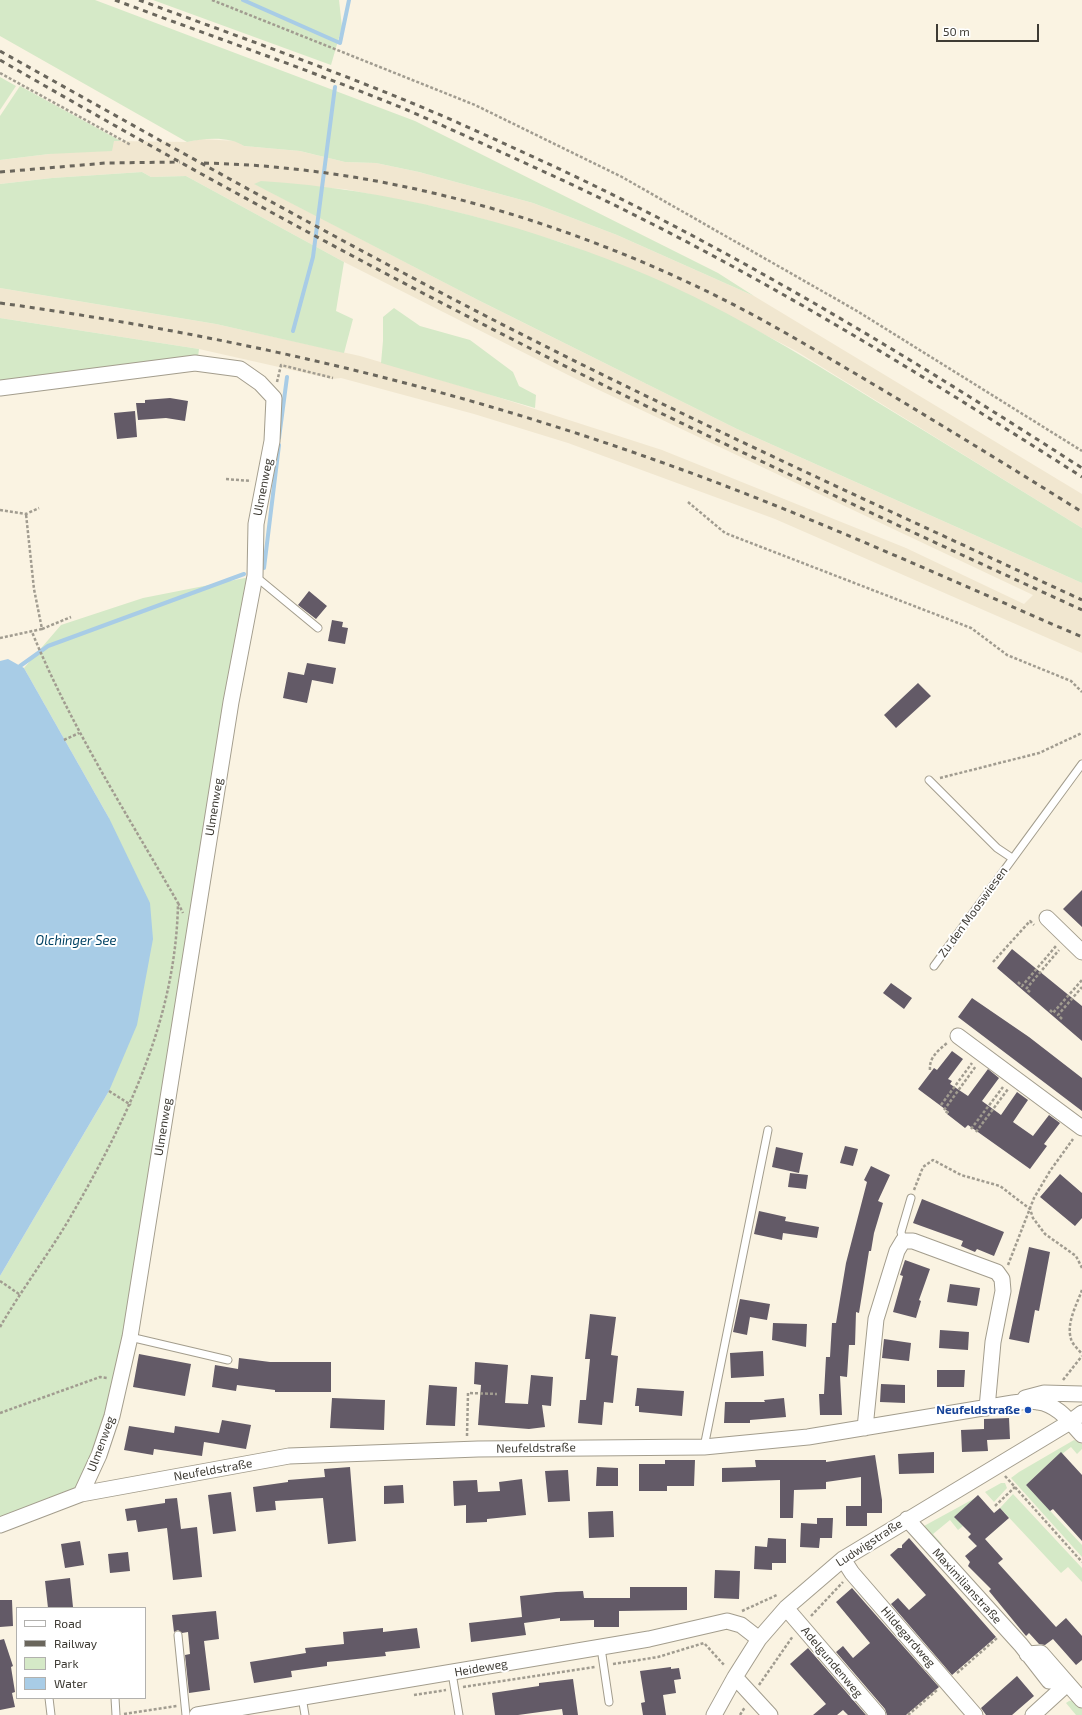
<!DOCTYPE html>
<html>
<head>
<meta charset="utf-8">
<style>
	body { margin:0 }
	#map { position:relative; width:1082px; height:1715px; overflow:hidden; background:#faf3e2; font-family:"Exo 2",sans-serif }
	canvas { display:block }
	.legend { position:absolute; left:16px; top:1607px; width:130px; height:92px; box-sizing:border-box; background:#fff; border:1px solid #b2b1ae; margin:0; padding:5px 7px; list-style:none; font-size:12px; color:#3e3b34 }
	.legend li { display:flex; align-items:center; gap:8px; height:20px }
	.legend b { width:20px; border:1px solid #b2b1ae }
	.scale { position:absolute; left:936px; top:24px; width:103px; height:18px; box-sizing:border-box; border:2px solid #3e3b34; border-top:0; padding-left:5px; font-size:12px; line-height:14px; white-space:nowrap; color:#3e3b34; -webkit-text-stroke:3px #fff; paint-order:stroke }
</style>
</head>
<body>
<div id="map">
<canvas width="1082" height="1715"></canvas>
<ul class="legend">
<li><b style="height:5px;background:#fff"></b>Road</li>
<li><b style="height:5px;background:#6a665c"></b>Railway</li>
<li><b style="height:11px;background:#d5e9c7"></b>Park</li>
<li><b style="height:11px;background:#a8cce6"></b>Water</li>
</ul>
<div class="scale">50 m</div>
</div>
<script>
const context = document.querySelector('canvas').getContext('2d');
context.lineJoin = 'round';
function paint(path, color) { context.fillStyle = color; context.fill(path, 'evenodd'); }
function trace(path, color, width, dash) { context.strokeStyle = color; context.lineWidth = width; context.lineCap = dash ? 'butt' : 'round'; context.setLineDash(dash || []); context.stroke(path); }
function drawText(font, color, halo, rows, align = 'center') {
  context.font = font + ' "Exo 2",sans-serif'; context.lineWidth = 4; context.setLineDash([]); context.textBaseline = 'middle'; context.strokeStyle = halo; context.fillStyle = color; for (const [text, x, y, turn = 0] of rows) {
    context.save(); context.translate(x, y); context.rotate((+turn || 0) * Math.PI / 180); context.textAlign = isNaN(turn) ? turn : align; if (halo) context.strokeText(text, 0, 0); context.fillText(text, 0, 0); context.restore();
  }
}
paint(new Path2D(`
	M201,139L237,141L244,146L300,151L345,162L376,163L419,172L533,203L617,235L754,296L1082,494V528L796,351L694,298L631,269L563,243L476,217L436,207L344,189L255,184L478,300L737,429L1082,583V653L775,519L568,443L474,414L341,378L332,379L199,349L0,318V288L216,324L360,356L485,393L662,450L906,548L1024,604L1033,595L582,382L344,262L186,176L151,177L142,172L52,178L0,184V160L49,154L114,141L187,142Z`), '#f1e7d0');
paint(new Path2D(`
	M0,0H95L415,121L718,273L754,296L617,235L533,203L419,172L376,163L345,162L300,151L244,146C230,136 204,138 187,142L0,36Z
	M153,0H339L342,27L331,65Z
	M0,77L16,86L0,110Z
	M20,86L121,141H114L112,151L49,154L0,160V116Z
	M142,172L151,177L186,176L344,262L336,311L353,319L344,353L216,324L0,288V184L52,178Z
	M261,181C387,189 513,221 630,268C717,303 798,353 877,402C946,444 1014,486 1082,528V583L737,429L478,300L254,184Z
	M394,308L420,326L470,340L513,372L519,386L536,395L535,408L381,363L383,341V317Z
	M0,318L199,349L198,357L0,382Z
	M255,576L130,1337L81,1494L0,1525V1276L109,1091V818L24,668L61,625L143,598Z
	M1074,1440L1082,1444V1449L1077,1454L1071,1447L1062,1454L1060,1453L1026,1485L1082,1545V1557L1011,1478L1019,1472Z
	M1001,1483H1005L1007,1488L994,1502L985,1492Z
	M1013,1494L1082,1568V1582L1068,1567L1061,1573L1000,1508Z
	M977,1497L955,1517L963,1526L958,1530L950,1520L933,1534L942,1544L940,1546L924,1526Z
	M1074,1700L1082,1709V1715H1076L1066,1703L1069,1701Z`), '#d5e9c7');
paint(new Path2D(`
	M8,659L24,668L109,818L150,903L153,939L137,1025L109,1091L0,1276V661Z`), '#a8cce6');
trace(new Path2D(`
	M243,0L340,43L349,0
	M293,331L313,257L335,87
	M279,438L287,377
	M264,568L279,445
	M20,666L48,646L244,574`), '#a8cce6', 4);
paint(new Path2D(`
	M170,398L188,401L185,421L166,418L138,420L136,403H145V400Z
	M135,411L137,437L117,439L114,413Z
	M309,591L327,606L316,619L298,605Z
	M332,620L343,622L342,627L348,628L345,644L328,641Z
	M307,663L336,668L333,684L312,680L307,703L283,698L288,672L304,675Z
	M918,683L931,696L896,728L884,715Z
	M1082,890V927L1063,909Z
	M1012,949L1082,1006V1041L997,968Z
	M891,983L912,998L904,1009L883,993Z
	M972,998L1029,1037L1082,1078V1111L958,1017Z
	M952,1051L963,1059L948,1079L952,1081L950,1084L968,1096L988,1069L999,1078L982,1101L1001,1115L1017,1092L1028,1100L1013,1122L1033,1136L1049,1115L1060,1123L1044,1144L1047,1146L1030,1169L968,1125L965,1128L947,1114L949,1112L918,1089L934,1068L937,1070Z
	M845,1146L858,1149L853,1166L840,1163Z
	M776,1147L803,1153L799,1173L772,1167Z
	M871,1166L890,1175L878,1201L883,1203L874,1233L871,1251H869L859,1313L856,1312L855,1345H849L847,1377L840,1376L842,1415H820L819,1394H824L826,1357H830L832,1323H836L846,1263L867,1182L864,1180Z
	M790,1173L808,1175L806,1189L788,1187Z
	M1060,1174L1082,1193V1218L1075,1226L1040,1197Z
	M922,1199L1004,1232L994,1256L977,1249L975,1252L961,1246L963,1241L913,1223Z
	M759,1211L786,1217L785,1221L819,1227L817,1238L783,1233L782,1240L754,1234Z
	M1029,1247L1050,1252L1039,1311L1035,1310L1029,1343L1009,1339Z
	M905,1260L930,1269L919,1300L921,1301L916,1318L893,1312L903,1276L900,1275Z
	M950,1284L980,1288L977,1306L947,1302Z
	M740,1299L770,1304L767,1320L750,1317L747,1335L733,1332Z
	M590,1314L616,1317L611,1355L618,1356L613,1403L604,1402L602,1425L578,1423L580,1400H586L590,1359H585Z
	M773,1323L807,1324L806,1347L772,1340Z
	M940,1330L969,1332L968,1350L939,1348Z
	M884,1339L911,1343L909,1361L882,1358Z
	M763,1351L764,1376L731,1378L730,1353Z
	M139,1354L191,1364L185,1396L133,1387Z
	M239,1358L270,1362H331V1392H275V1390L237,1385L236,1391L212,1387L215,1365L238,1369Z
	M475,1362L508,1365L505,1403L528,1404L531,1375L553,1377L551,1406L542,1405L545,1427L529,1429L478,1425L481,1385L474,1384Z
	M937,1370H965L964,1387H937Z
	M881,1384L905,1385V1403L880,1402Z
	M429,1385L457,1387L455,1426L426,1425Z
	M637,1388L684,1391L682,1416L639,1412V1406H635Z
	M332,1398L385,1400L384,1430L330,1428Z
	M784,1398L786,1417L750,1420V1423H724L725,1402H765L764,1400Z
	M1009,1418L1010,1439L987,1440L988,1451L962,1452L961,1430L984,1429V1419Z
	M222,1420L251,1425L246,1449L204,1442L202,1456L154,1449L153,1455L124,1450L129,1426L174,1433L175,1426L219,1433Z
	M934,1452V1473L899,1474L898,1454Z
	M1061,1452L1082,1475V1541L1053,1509L1050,1511L1026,1485Z
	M875,1455L882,1500V1513H867V1526H846V1506H861V1477L826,1482V1489L794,1490L793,1518H780V1480L722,1482V1468L756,1467L755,1460H826V1462Z
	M665,1460H695L694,1486H667V1491H639V1464H665Z
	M350,1467L356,1541L328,1544L323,1498L275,1501L276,1510L256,1512L253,1487L288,1482V1480L325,1477L324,1469Z
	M597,1467L618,1468V1486H596Z
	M568,1470L570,1501L548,1502L545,1471Z
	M522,1479L526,1515L487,1519V1522L466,1523V1505L454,1506L453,1481L477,1480L478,1492L500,1491L499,1482Z
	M403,1485L404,1503L384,1504V1486Z
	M231,1492L236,1531L213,1534L208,1495Z
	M978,1495L994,1513L1000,1508L1009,1518L985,1539L1003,1559L998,1563L1056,1627L1066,1618L1082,1636V1660L1076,1665L1053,1639L1045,1645L1039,1644L1029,1633L1026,1636L989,1591L991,1589L968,1566L970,1562L965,1556L977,1546L968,1537L971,1534L954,1517Z
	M177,1498L181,1529L197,1527L202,1577L173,1580L167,1528L138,1532L136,1520L127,1521L125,1509L165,1503V1499Z
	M613,1511L614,1537L589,1538L588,1512Z
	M817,1518H833L832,1538H820L819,1548L800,1547L801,1523L817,1524Z
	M768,1538L786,1539V1563H772V1570L754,1569L755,1546L767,1547Z
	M909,1538L996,1637L952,1675L891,1604L898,1598L909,1610L926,1595L890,1555L898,1548H902V1545Z
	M80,1541L84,1565L65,1568L61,1544Z
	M128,1552L130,1571L110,1573L108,1554Z
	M715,1570L740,1571L739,1599L714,1598Z
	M70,1578L73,1607L48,1608L45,1581Z
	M630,1587H687V1610L619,1611V1627H594V1620L560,1621V1618L524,1623L526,1635L471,1642L469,1623L522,1617L520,1596L556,1592L583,1591L584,1598H630Z
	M852,1588L939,1687L906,1715H887L885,1709L836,1652L843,1646L853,1658L870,1643L836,1602Z
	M0,1600H12L13,1626L0,1627Z
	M216,1611L219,1639L204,1641L210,1690L189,1693L185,1655L190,1654L188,1632L182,1633L178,1630L174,1632L172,1615Z
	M383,1628V1632L417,1628L420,1648L385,1652L386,1656L327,1662V1666L291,1671L292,1677L254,1683L250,1662L306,1653L305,1648L344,1644L343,1632Z
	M4,1639L13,1666L11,1667L15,1692L12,1693L15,1707L0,1710V1640Z
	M808,1648L866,1715H848L843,1710L837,1715H813L826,1704L790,1664Z
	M671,1667V1669L679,1668L681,1679L674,1680L676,1693L663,1695L666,1715H643L641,1703L645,1702L640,1671Z
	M1017,1676L1034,1696L1012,1715H986L981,1708Z
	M573,1679L578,1715H563L562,1709L518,1715H495L492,1693L539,1686V1683Z`), '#635a67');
const lane = new Path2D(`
	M255,576L318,628
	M929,780L997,848L1012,858
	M934,966L1082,764
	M903,1241L901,1232L911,1198
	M130,1337L228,1360
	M704,1447L768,1130
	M178,1635L186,1715
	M601,1648L609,1702
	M452,1673L459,1715
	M302,1697L305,1715
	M49,1698L51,1715
	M115,1698L116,1715`);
const street = new Path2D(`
	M0,388L195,363L240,369L260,383L274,398L272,441L256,524L255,576L231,702L130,1337L112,1416L99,1455L81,1494
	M1047,918L1082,952
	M958,1036L1082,1128
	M1025,1398L1044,1393L1082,1394
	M865,1428L876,1319L897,1251L903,1241H913L997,1272L1002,1279L1003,1291L993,1342L987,1408
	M907,1519L1021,1645L1049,1681L1062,1679
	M0,1525L81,1494L289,1456L478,1449L704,1447L808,1437L1013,1403C1021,1402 1031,1400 1038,1402C1057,1404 1070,1422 1082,1435
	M843,1559L852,1573L975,1715
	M786,1608L878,1715
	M1027,1654L1041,1653L1082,1700
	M735,1677L770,1715
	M197,1715L649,1639L727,1621L741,1625L759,1639
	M714,1715L735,1677L759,1639L786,1608L843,1559L1070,1422L1082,1413
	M1033,1715L1067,1684`);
trace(lane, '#a39d8d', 9);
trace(street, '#a39d8d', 17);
trace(new Path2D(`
	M212,0L475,105L622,177L857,311L1082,451
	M0,73L131,145
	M277,382L281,365L333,378
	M226,479L251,481
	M688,502L725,533L971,628L1007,655L1071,681L1082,692
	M0,510L26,514L39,508
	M42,629L71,617
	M0,638L42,629L34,589L26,514
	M64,740L79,733
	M940,778L1039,753L1082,733
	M178,903L183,913
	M993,962L1030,921L1034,925
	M1018,982L1022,986L1056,946
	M1030,992L1026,989L1059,950
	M1050,1010L1053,1013L1082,980
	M1062,1019L1058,1015L1082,987
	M930,1070C929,1057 938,1051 947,1043
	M109,1091L131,1105
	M941,1105L972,1063
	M948,1113L944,1110L976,1066
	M971,1129L1003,1087
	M976,1132L1008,1089
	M914,1190L923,1167L933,1160L961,1175L1000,1186L1030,1209L1033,1218L1045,1234L1076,1256L1082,1268
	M1008,1265L1034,1198L1050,1171L1073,1139
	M0,1281L19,1294
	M1082,1290C1077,1304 1066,1323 1071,1339C1072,1344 1079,1350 1082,1354
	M0,1327C23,1287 52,1250 75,1209C130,1113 176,1016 178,903C127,814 71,727 32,632
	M1063,1380L1082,1356
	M0,1413L100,1377L107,1378
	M467,1436L468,1393L497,1394
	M1005,1476L1082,1562
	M995,1506L1015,1487
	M742,1611L777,1595
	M811,1616L843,1582
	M613,1664L658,1657L704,1643L725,1666
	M957,1673L997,1638
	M759,1685L793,1636
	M463,1687L595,1667
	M414,1695L446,1690
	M124,1714L177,1706
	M740,1715L745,1707
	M908,1715L937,1690`), '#a19c90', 2.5, [3, 2]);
trace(lane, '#fff', 7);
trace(street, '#fff', 15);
trace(new Path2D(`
	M115,0C211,36 309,70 405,109C453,130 501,152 549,174C735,259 910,367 1082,477
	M139,0C229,33 319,65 407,101C456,121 505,144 553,166C737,252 911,358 1082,468
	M0,51C195,160 390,270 591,369C753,449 918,524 1082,600
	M0,60C192,171 387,277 585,376C749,457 916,534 1082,610
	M204,163C376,167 545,214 700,288C753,313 805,344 856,374C932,419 1007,465 1082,512
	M0,172L106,163L180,162
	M0,303C223,334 442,384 655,460C800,511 941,576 1082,637`), '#6a665c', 3, [5, 5]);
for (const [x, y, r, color] of [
	[1028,1410,4,"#1a4fb4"]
]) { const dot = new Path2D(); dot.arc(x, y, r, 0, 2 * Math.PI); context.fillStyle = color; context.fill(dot); trace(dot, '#fff', 1.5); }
drawText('12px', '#3e3b34', '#fff', [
	["Ulmenweg",263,487,-79],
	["Ulmenweg",214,807,-81],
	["Zu den Mooswiesen",973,912,-54],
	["Ulmenweg",163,1127,-81],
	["Ulmenweg",101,1444,-70],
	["Neufeldstraße",536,1448,-1],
	["Neufeldstraße",213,1470,-10],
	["Ludwigstraße",869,1543,-33],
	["Maximilianstraße",967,1586,48],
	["Hildegardweg",908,1637,49],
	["Adelgundenweg",832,1662,50],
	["Heideweg",481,1668,-10]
]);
drawText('bold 12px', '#164399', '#fff', [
	["Neufeldstraße",1020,1410]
], 'right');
drawText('italic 13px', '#004264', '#fff', [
	["Olchinger See",76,941]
]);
</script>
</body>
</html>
